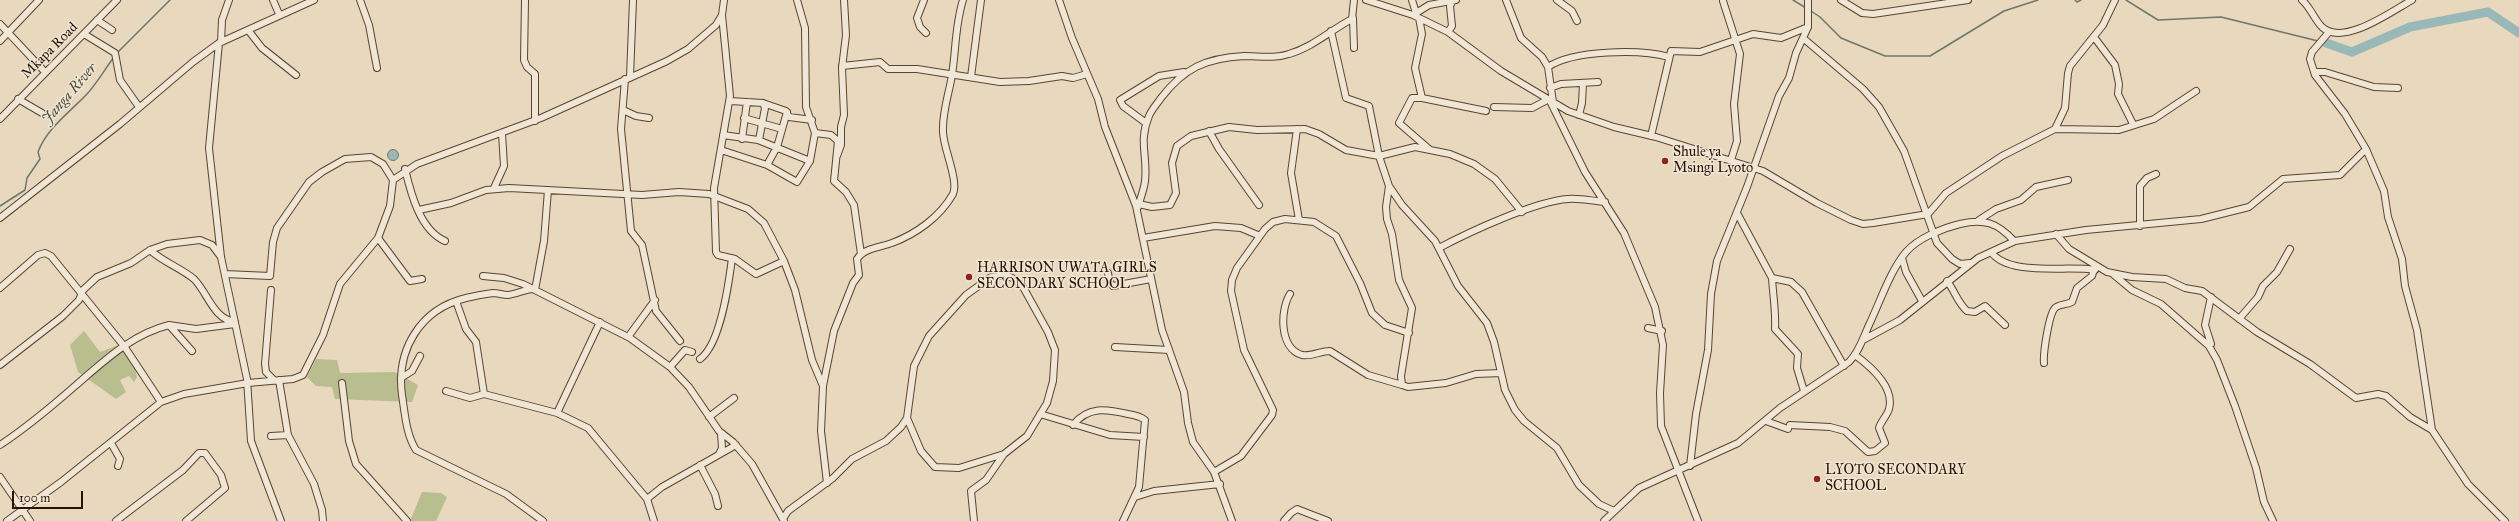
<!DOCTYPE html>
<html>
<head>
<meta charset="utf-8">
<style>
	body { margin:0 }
	#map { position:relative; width:2519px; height:521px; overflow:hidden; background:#e8d8be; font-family:"IM FELL Great Primer",serif }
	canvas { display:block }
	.scale { position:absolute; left:12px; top:491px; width:71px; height:18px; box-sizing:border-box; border:2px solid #291300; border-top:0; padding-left:5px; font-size:12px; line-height:14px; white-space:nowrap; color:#291300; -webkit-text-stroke:3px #f0e6d5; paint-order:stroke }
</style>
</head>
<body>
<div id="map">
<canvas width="2519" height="521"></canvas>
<div class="scale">100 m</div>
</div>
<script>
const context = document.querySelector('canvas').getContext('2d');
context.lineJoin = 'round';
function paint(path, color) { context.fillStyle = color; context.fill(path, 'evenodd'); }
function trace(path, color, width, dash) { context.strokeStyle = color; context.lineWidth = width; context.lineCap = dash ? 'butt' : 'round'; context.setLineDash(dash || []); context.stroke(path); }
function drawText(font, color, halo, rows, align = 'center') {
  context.font = font + ' "IM FELL Great Primer",serif'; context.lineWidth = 3; context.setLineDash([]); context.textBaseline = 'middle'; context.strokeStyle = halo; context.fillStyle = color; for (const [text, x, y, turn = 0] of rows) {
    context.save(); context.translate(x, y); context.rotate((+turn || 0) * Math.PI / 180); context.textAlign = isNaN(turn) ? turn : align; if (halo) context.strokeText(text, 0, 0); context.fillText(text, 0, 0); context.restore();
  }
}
paint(new Path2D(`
	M84,331L100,352L119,345L133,360L137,377L134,382L129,376L120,380L126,392L116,399L78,372L70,345Z
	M316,359L337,360L340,373L395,372L418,385L412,402L335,399L332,387L316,386L307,377Z
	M422,492L441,493L447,497L436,521H410Z`), '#b9be8f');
const water = new Path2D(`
	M387.5 155a5.5 5.5 0 1 1 11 0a5.5 5.5 0 1 1-11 0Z`);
paint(water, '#98b9b7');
trace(water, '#6c776e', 1);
trace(new Path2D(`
	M1793,0L1806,8
	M2075,0L2077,2L2081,0
	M2126,0L2158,20L2221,17L2318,41
	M1811,11L1820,17L1841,38L1885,56H1930L2004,11L2038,0
	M118,52L170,0
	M0,206L25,190L27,178L40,159L38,152C47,128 70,112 87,94C97,83 105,69 114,57`), '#6c776e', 1.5);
trace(new Path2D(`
	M2326,43L2352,52L2410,27L2488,12L2519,33`), '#98b9b7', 9);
const minor = new Path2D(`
	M273,0L279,14
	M360,0L369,25L377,68
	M525,0L524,60L527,67L535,74V121
	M924,0L917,18L920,27L926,33
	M1059,0L1072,38L1098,99L1105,127L1136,206L1162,330L1184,392L1188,423L1193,442L1214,472L1232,521
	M1366,0L1413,15L1448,32L1501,71L1568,111L1614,127L1656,137L1763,171L1817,203L1851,220L1863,224L1873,223L1928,214L1946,193L2002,156L2055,129L2065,108L2068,73L2070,66L2103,25L2115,0
	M1412,0L1416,13
	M1506,0L1521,38L1542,57L1548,67L1553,102
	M1557,0L1572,11L1577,21
	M1841,0L1862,13L1873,14L1968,0
	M2302,0C2311,8 2314,19 2322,27C2343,47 2392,11 2412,0
	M1723,1L1740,54L1734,104L1737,141L1731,160
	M722,15L730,96L714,188L716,252L718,255L735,259L756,274L784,261
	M1413,15L1429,5L1456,0
	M1353,18L1354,48
	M1419,18L1422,34L1415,68L1422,98L1486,111
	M97,20L112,30
	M0,24L45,72
	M248,30L262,48L296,75
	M1331,31L1346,98L1369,106L1379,156L1389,186L1402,205L1435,241L1458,286L1487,323L1494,342L1505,390L1515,410L1524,421L1557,448L1579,485L1599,504L1614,511
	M1448,32L1452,26L1450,6L1453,0
	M2329,32L2312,52L2310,59L2315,75L2345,114L2366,149L2384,191L2388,217L2402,259L2405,286L2417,330L2432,430
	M84,34L115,53L120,80L139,107
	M2094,37L2115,65L2119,84L2118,94L2133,124
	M1803,38L1863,89L1879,107L1904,151L1937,243L1952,259L1960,264L1970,263
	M0,41L39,0
	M221,42L222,20L229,0
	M219,43L209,148L221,257L247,379L251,441L281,521
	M842,66L880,62L888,69H917L1000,82L1029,81L1062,76L1073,78L1087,74
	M1548,67C1573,50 1640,49 1669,57
	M2314,72H2325L2374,87L2398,88
	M630,77L633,0
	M971,77L981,0
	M625,79L621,129L631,231L642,245L656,311L680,341
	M1550,88L1561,84L1598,82
	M1422,98H1412L1399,123L1429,149
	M18,99L42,113
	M730,101L763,103L786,111L789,117L812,120
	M1494,107L1532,108L1549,99L1585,172L1624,233L1655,307L1663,345L1660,393L1661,426L1698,521
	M623,110L636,116L649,118
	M1579,115L1582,103L1583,83
	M744,118L782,129
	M0,119L117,0
	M1146,123L1123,106L1120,100L1159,76L1184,72
	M1297,129L1291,173L1299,220
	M2055,129L2119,130L2154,119L2196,91
	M1209,131L1219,149L1259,205
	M815,133L831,135L838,141L834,181L846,192L854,205L861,254
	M723,135L758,140L810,161
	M1651,136L1671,51L1700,52L1753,34L1781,38L1808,27
	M742,139L747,102
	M759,140L765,108L763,103
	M721,150L767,165L797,182L810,161L815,133L806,107L805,28L797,0
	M837,156L841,145V127L844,115L842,68L846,35L844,0
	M767,165L777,147L787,112
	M405,169C411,194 420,230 445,241
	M1389,186L1386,207L1387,219L1392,234L1399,280L1412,308L1401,376L1402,385L1408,387L1446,383L1476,374L1501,373
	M494,188L504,166L502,133
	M1139,204L1152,207L1170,205L1176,193L1172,163L1177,146L1191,136L1229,127L1257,130L1305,129L1319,134L1346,150L1379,156L1415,147L1450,154L1474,164L1495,179L1522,212
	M1138,207C1140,199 1144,190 1145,181C1148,156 1138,142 1149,116C1152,109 1157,104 1161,98C1184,68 1206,58 1244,56C1259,56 1274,59 1289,54C1313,47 1331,30 1352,19L1354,0
	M419,210L451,203L486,190L509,188L642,195L679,192L709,194L748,209L764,223L784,261L795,290L812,360L823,386
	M1737,213L1772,278L1791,282L1802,292L1844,366
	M0,218L120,124L193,62L219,43L314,0
	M1979,220L1996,209L2021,200L2036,187L2068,180
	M2140,226V186L2147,178L2156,174
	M2056,234L2069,249L2107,272L2132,277L2166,279L2185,288L2202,291L2257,332L2310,364L2356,398L2378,394L2386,396L2410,417L2432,430L2468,484L2505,521
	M378,238L410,281L422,279
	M1143,238L1215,226L1241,228L1260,236
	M1439,248C1469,232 1536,201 1568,199C1580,198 1593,201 1605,202
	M150,250C163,262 181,268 194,279C208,293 213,319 235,322
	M1991,252C2009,277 2068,265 2095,270
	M1902,258L1906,272L1922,301
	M1108,273L1110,283L1113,286L1151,279
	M225,274L270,276L273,242L277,228L309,182L322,172L345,159L371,157L383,164L393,180
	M2114,275L2132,290L2161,304L2209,346L2217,360L2235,406L2256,468L2264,502L2273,521
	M483,276L504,278L523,284L630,338L670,367L689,387L719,431L733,442L752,464L784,521
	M1772,278C1773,295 1776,312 1775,329L1798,354L1797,368L1804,391
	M1947,281C1955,291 1957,302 1967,311L1975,312L1985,306L2005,325
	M0,288L38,255L45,253L51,256L81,293
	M532,289C524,290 516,294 508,295C503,295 498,293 493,293C484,294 474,296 466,298C420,309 396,350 402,395C405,414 406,434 416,450L506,494L543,521
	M271,290L265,364L266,372L274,380
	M535,290L544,241L548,190
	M81,293L124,346L161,402
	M1290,294C1280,310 1279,348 1302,355C1310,357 1321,351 1330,351L1368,375L1402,385
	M456,301L466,329L476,342L484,394L557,413L588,428L647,499L654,521
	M2239,319L2258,297L2263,286L2277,272L2290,249
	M169,325L196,329L235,324
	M1648,328L1662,331
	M628,337L655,300
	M1863,340L1900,320L1978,258L2015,241L2086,230L2201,219L2249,207L2283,179L2340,175L2366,149
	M2211,344L2205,325L2211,297
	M1115,347L1169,350
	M700,359C721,344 729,282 732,258
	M2044,363C2043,353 2049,314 2055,308C2059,304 2066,305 2072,302L2077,288L2092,276L2095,266
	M0,365L63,316L79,300L83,290L97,277L131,263L150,250L167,244L200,240L212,245L221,257
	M670,367L685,350L692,352
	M401,378L412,371L420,356
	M279,380L288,435L314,484L322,510L323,521
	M342,383L349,441L356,464L407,521
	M446,391L470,398L484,394
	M557,413L600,322
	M1040,414L1110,435L1144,437
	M709,417L734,398
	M907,418L921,451L935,467L959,468L1004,454
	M1766,421L1788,429
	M1073,425C1088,406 1106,409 1128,414C1134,415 1140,416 1145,420L1139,487L1123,521
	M1790,425L1830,427L1845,431L1868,452L1875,451L1885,443L1879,428C1881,421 1887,416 1889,409C1895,387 1870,366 1855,355
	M271,436L288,435
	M111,443L120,459L118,466
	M0,445C26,428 51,407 75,386C103,362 132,334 169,325L192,351
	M719,454L722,448L721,433
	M700,465L715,494L718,506
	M1690,466L1696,414L1708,350L1711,294L1717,261L1747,187L1779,96L1789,78L1796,53L1808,27V0
	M1214,472L1241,456L1272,415L1273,410L1244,350L1231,291L1232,280L1237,268L1265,229L1273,222L1285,219L1314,222L1336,236L1360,283L1372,313L1385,325L1409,333
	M0,477L30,521
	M827,483L821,431L823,386L834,331L853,283L859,275L857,259C864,248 881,247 892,243C916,234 940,217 953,194C959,181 943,147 943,132C942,112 949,94 952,75C956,50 955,25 963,0
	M1135,497L1154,491L1220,484
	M647,499L662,487L736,445
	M783,519L788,511L833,478L852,459L886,441L901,427L907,418L914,366L929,336L966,295L991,277L1006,275L1016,280L1023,287L1048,332L1055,350L1053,381L1047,403L1027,436L1004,454L986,480L971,491L974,521
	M7,521L61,482L161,402L184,394L248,383L293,379L303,375L323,335L340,284L378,238L390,206L393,180L417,164L541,118L667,61L688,49L716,25L722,15L724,0
	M116,521L183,470L199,453H205L221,475L225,488L186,521
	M1284,521L1291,513L1297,509L1328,521
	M1604,521L1639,488L1738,443L1780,408L1849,362C1859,352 1863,338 1869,325C1880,302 1890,271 1906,252C1918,238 1943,228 1960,224C1984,218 1998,223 2014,241`);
trace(minor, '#594430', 8);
trace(minor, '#f0e6d5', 6);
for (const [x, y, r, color] of [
	[1665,161,4,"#8f2418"],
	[969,277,4,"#8f2418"],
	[1817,479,4,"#8f2418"]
]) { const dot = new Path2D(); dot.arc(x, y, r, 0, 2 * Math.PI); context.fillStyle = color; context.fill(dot); trace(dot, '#f0e6d5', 1.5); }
drawText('14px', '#291300', '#f0e6d5', [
	["Mkapa Road",50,51,-45]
]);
drawText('14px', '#291300', '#f0e6d5', [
	["Shule ya",1673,153],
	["Msingi Lyoto",1673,169],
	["HARRISON UWATA GIRLS",977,269],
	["SECONDARY SCHOOL",977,285],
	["LYOTO SECONDARY",1825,471],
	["SCHOOL",1825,487]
], 'left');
drawText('italic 15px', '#504d40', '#f0e6d5', [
	["Janga River",70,94,-49]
]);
</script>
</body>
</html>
